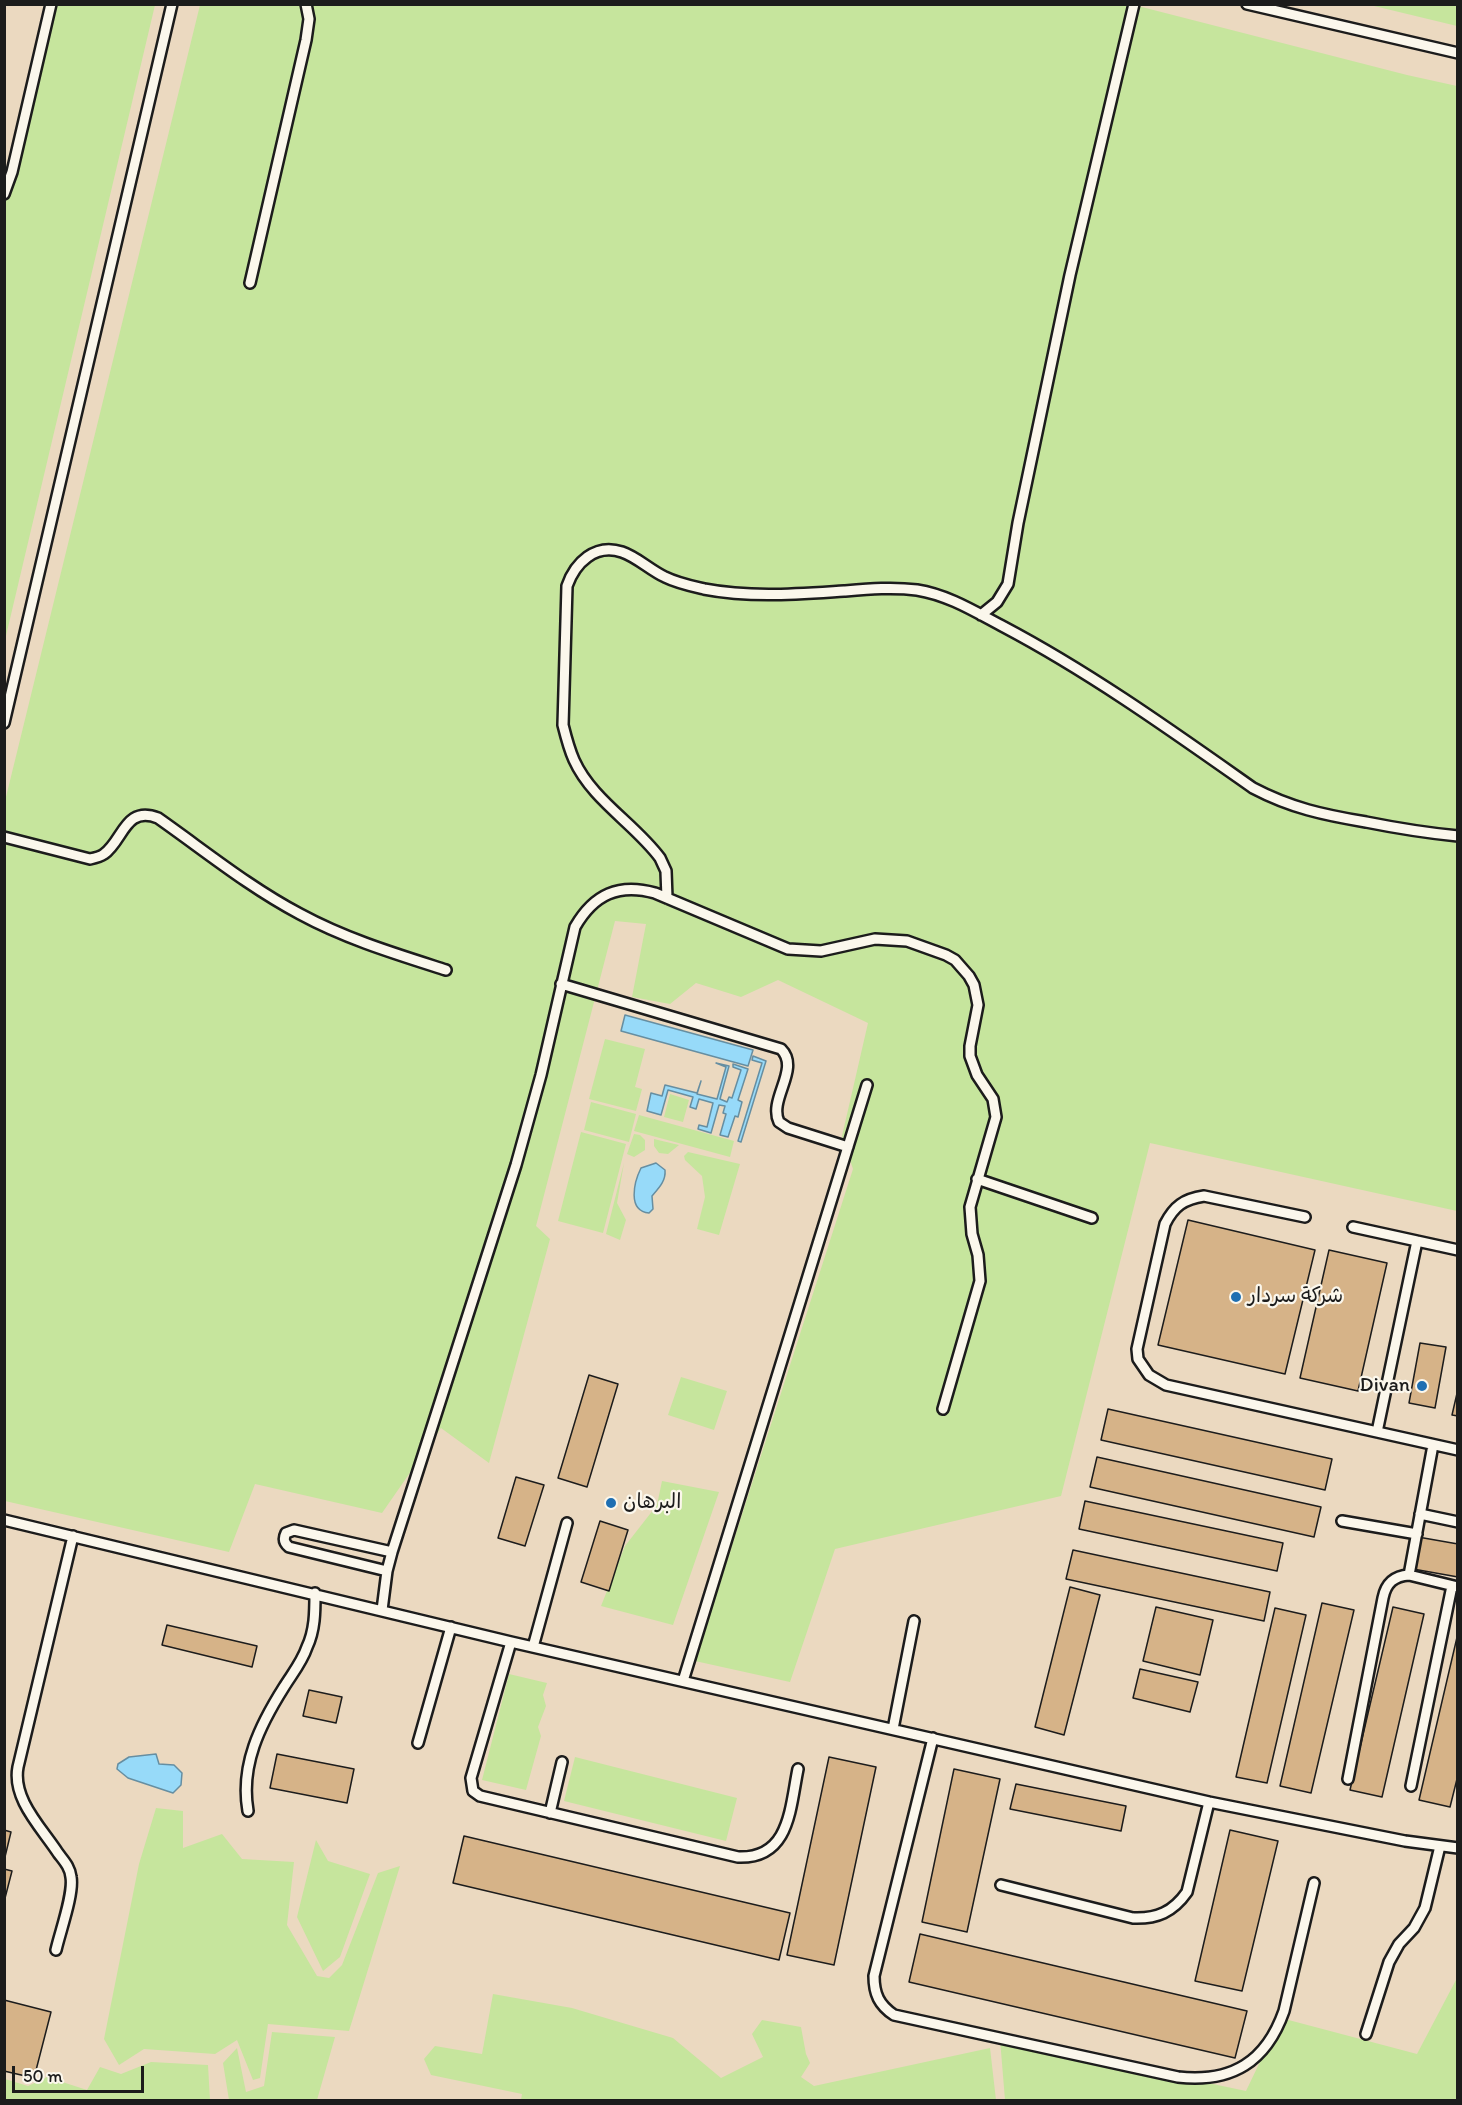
<!DOCTYPE html>
<html>
<head>
<meta charset="utf-8">
<style>
	body { margin:0 }
	#map { position:relative; width:1462px; height:2105px; overflow:hidden; background:#f4e9d8; font-family:Itim,sans-serif }
	canvas { display:block }
	.frame { position:absolute; inset:0; border:6px solid #1c1c1c; pointer-events:none }
	.scale { position:absolute; left:12px; top:2066px; width:132px; height:27px; box-sizing:border-box; border:3px solid #1c1c1c; border-top:0; padding-left:8px; font-size:18px; line-height:21px; white-space:nowrap; color:#1c1c1c; -webkit-text-stroke:4px #fbf7ec; paint-order:stroke }
</style>
</head>
<body>
<div id="map">
<canvas width="1462" height="2105"></canvas>
<div class="frame"></div>
<div class="scale">50 m</div>
</div>
<script>
const context = document.querySelector('canvas').getContext('2d');
context.lineJoin = 'round';
function paint(path, color) { context.fillStyle = color; context.fill(path, 'evenodd'); }
function trace(path, color, width, dash) { context.strokeStyle = color; context.lineWidth = width; context.lineCap = dash ? 'butt' : 'round'; context.setLineDash(dash || []); context.stroke(path); }
function drawText(font, color, halo, rows, align = 'center') {
  context.font = font + ' Itim,"Playpen Sans Arabic",sans-serif'; context.lineWidth = 4.5; context.setLineDash([]); context.textBaseline = 'middle'; context.strokeStyle = halo; context.fillStyle = color; for (const [text, x, y, turn = 0] of rows) {
    context.save(); context.translate(x, y); context.rotate((+turn || 0) * Math.PI / 180); context.textAlign = isNaN(turn) ? turn : align; if (halo) context.strokeText(text, 0, 0); context.fillText(text, 0, 0); context.restore();
  }
}
paint(new Path2D(`
	M5,5H1457V2100H5Z`), '#ebd9c0');
paint(new Path2D(`
	M55,5H155L5,640V201Z
	M200,5H1134L1407,75L1457,86V1211L1150,1143L1061,1496L835,1549L790,1682L695,1661L853,1169L842,1136L868,1023L778,980L741,997L696,983L670,1004L632,997L646,924L615,921L536,1226L550,1239L489,1463L441,1428L382,1513L255,1484L229,1552L5,1501V801Z
	M1370,5H1457V26Z
	M605,1039L645,1049L635,1087L642,1089L636,1111L589,1099Z
	M670,1094L689,1100L683,1122L664,1117Z
	M591,1102L636,1114L629,1142L584,1130Z
	M639,1115L734,1141L730,1157L634,1131Z
	M581,1132L626,1144L603,1233L558,1221Z
	M634,1134L640,1135L645,1140V1150L634,1157L627,1154Z
	M654,1139L679,1145L668,1154L659,1153L654,1146Z
	M688,1152L740,1164L719,1235L697,1229L705,1197L702,1176L685,1160L684,1156Z
	M624,1163L617,1203L626,1220L620,1240L606,1234Z
	M681,1377L727,1391L714,1430L668,1415Z
	M662,1481L719,1492L673,1625L601,1606L625,1546L657,1505Z
	M509,1674L547,1683L543,1695L546,1706L538,1727L541,1736L526,1790L482,1780Z
	M575,1757L737,1798L726,1841L564,1801Z
	M156,1808L183,1811V1848L222,1834L242,1859L294,1862L287,1925L317,1976L329,1978L342,1965L378,1873L400,1866L349,2031L268,2024L260,2078L253,2080L237,2040L215,2054L144,2049L119,2065L104,2039L139,1864Z
	M316,1840L328,1861L370,1874L340,1957L323,1971L297,1917Z
	M1457,1978V2100H1005L1000,2039L1246,2091L1281,2018L1417,2054Z
	M493,1994L572,2008L673,2038L721,2078L763,2057L752,2034L762,2020L801,2027L806,2054L810,2063L801,2077L814,2086L990,2048L996,2100H521L522,2094L431,2075L424,2059L435,2046L482,2054Z
	M272,2032L335,2037L317,2100H229L223,2063L237,2048L246,2092L264,2086Z
	M151,2062L208,2065L210,2100H5V2079L28,2086L47,2077L87,2090L100,2067L121,2074Z`), '#c6e59d');
const water = new Path2D(`
	M625,1015L753,1050L748,1066L621,1031Z
	M753,1056L766,1061L741,1142L738,1141L762,1063L752,1060Z
	M716,1063L729,1066L720,1099L727,1102L729,1097L732,1098L741,1070L733,1067V1064L748,1069L738,1100L742,1102L738,1117L735,1116L728,1137L720,1135L726,1114L723,1113L725,1106L719,1105L711,1133L698,1129L699,1125L707,1127L713,1103L699,1099L696,1109L690,1107L693,1097L668,1090L661,1115L647,1111L651,1093L662,1096L665,1085L697,1093L701,1081L697,1094L717,1099L726,1067Z
	M656,1163L665,1170C666,1181 659,1188 652,1196L653,1209L649,1213C627,1211 634,1182 641,1168Z
	M156,1754L159,1764L174,1765L182,1773L181,1785L173,1793L128,1778L117,1769L118,1764L129,1757Z`);
paint(water, '#97daf9');
trace(water, '#668ea1', 1.5);
const building = new Path2D(`
	M1188,1220L1315,1250L1285,1374L1158,1345Z
	M1329,1250L1387,1263L1358,1391L1300,1378Z
	M1420,1343L1446,1347L1435,1408L1409,1403Z
	M589,1375L618,1384L587,1487L558,1478Z
	M1458,1389V1416L1452,1415Z
	M1108,1409L1332,1459L1325,1490L1101,1440Z
	M1097,1457L1321,1507L1314,1537L1090,1487Z
	M516,1477L544,1485L525,1546L498,1538Z
	M1085,1501L1283,1543L1277,1571L1079,1529Z
	M600,1521L628,1530L609,1591L581,1582Z
	M1418,1537L1458,1544V1577L1413,1569Z
	M1073,1550L1270,1592L1264,1621L1066,1579Z
	M1070,1587L1100,1595L1064,1735L1035,1727Z
	M1322,1603L1354,1610L1311,1793L1280,1786Z
	M1156,1607L1213,1620L1200,1675L1143,1661Z
	M1393,1607L1424,1614L1382,1797L1350,1790Z
	M1275,1608L1306,1615L1267,1783L1236,1777Z
	M167,1625L257,1646L252,1667L162,1645Z
	M1458,1633V1775L1450,1807L1419,1800Z
	M1140,1669L1198,1682L1190,1712L1133,1698Z
	M309,1690L342,1697L336,1723L303,1716Z
	M277,1754L354,1769L347,1803L270,1788Z
	M829,1757L876,1767L834,1965L787,1955Z
	M954,1769L1000,1779L967,1932L922,1922Z
	M1016,1784L1126,1806L1121,1831L1010,1809Z
	M4,1830L11,1832L4,1861Z
	M1230,1830L1278,1841L1242,1991L1195,1981Z
	M464,1836L790,1913L779,1960L453,1883Z
	M4,1869L12,1871L4,1902Z
	M920,1934L1247,2011L1235,2058L909,1982Z
	M4,2000L51,2012L34,2078L4,2071Z`);
paint(building, '#d6b388');
trace(building, '#1c1c1c', 1.5);
const service = new Path2D(`
	M1247,4L1458,53
	M4,194L12,172L51,4
	M250,283L306,40L309,19L306,4
	M981,615L997,602L1008,584L1018,523L1070,275L1134,4
	M4,723L172,4
	M4,837L90,859C95,858 100,857 104,854C123,841 125,805 158,818C205,851 249,887 300,914C346,939 396,954 446,970
	M667,898L666,871L660,858C635,824 592,800 574,760C569,749 566,737 563,725L567,586C575,563 595,543 622,552C637,557 650,570 665,577C677,583 691,586 704,589C751,598 797,594 844,591C869,589 893,587 917,590C949,595 977,613 1004,627C1091,673 1172,731 1253,788C1291,808 1324,815 1366,822C1396,828 1427,833 1458,836
	M561,984L781,1049C801,1069 768,1099 779,1122L788,1128L848,1147
	M977,1179L1092,1218
	M1305,1217L1204,1196C1184,1199 1174,1206 1165,1224L1137,1349L1138,1359L1149,1375L1166,1385L1458,1450
	M1353,1227L1458,1250
	M1377,1432L1417,1241
	M1420,1514L1458,1522
	M4,1520L511,1642L1209,1802L1405,1841L1458,1848
	M1342,1521L1417,1534
	M387,1571L289,1547C284,1543 283,1539 286,1533L294,1530L392,1552
	M1409,1575L1433,1445
	M382,1610L387,1571L392,1552L516,1165L541,1075L575,927C594,894 619,883 655,893L788,949L821,951L875,939L907,941L946,955L955,960L969,976L974,985L978,1005L970,1046V1056L977,1075L993,1099L996,1117L970,1207L972,1234L978,1255L980,1281L943,1409
	M511,1642L471,1778L473,1791L480,1796L738,1857C790,1859 790,1808 798,1769
	M533,1647L567,1523
	M683,1681L867,1085
	M893,1729L914,1621
	M933,1738L874,1976C874,1994 879,2005 894,2015L1178,2077C1232,2083 1266,2062 1284,2011L1314,1883
	M418,1743L451,1627
	M1348,1779L1383,1598C1386,1583 1394,1576 1409,1575L1458,1587
	M1411,1786L1452,1586
	M248,1811C240,1765 260,1725 284,1687C292,1674 302,1662 307,1647C315,1630 315,1612 315,1593
	M550,1813L562,1762
	M1001,1885L1133,1918C1157,1919 1173,1912 1187,1892L1209,1802
	M56,1950C60,1932 74,1894 71,1877C70,1867 64,1861 58,1853C41,1827 12,1799 18,1767L73,1536
	M1366,2034L1389,1962L1399,1944L1414,1928L1425,1908L1440,1846`);
trace(service, '#1c1c1c', 14);
trace(service, '#fbf7ec', 9);
for (const [x, y, r, color] of [
	[1236,1297,6,"#1f6fb2"],
	[1422,1386,6,"#1f6fb2"],
	[611,1503,6,"#1f6fb2"]
]) { const dot = new Path2D(); dot.arc(x, y, r, 0, 2 * Math.PI); context.fillStyle = color; context.fill(dot); trace(dot, '#fbf7ec', 2); }
drawText('21px', '#1c1c1c', '#fbf7ec', [
	["شركة سردار",1248,1297],
	["Divan",1410,1386,"right"],
	["البرهان",623,1503]
], 'left');
</script>
</body>
</html>
